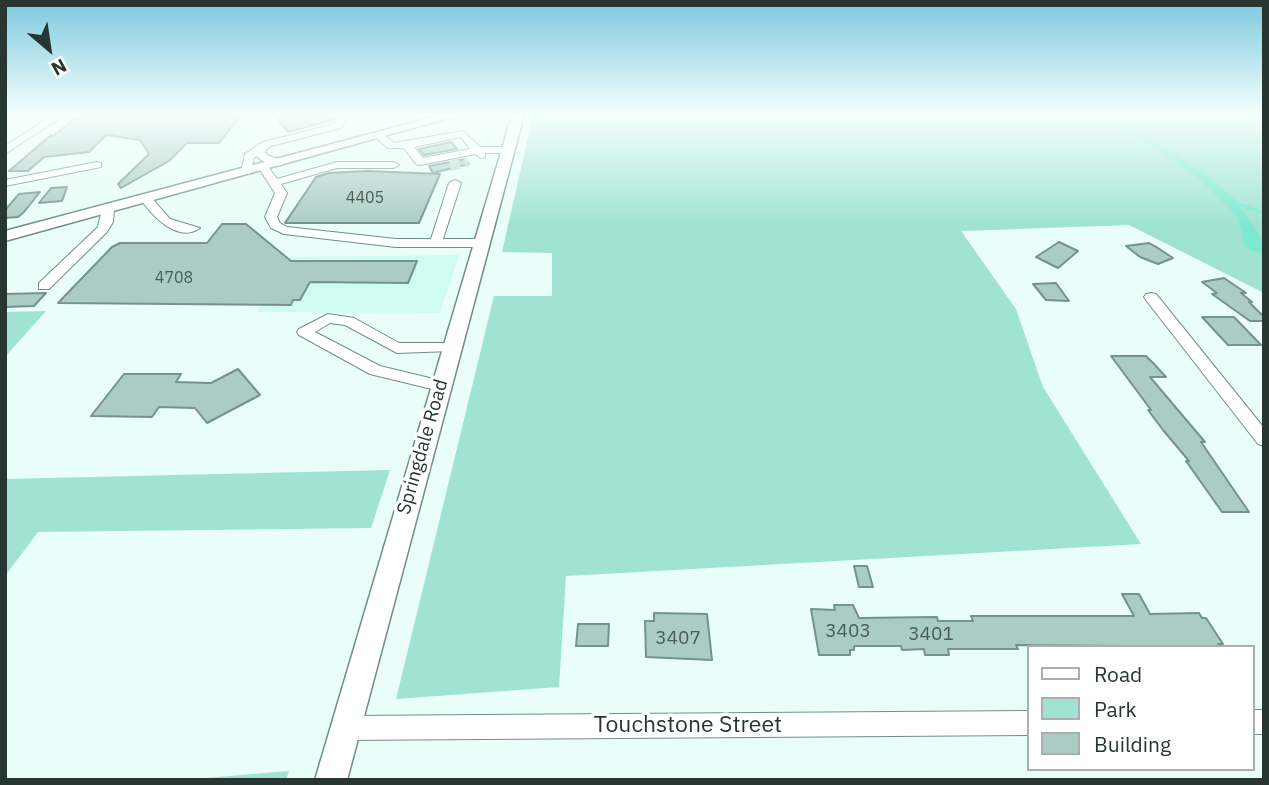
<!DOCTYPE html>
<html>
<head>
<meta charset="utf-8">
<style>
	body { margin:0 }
	#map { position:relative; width:1269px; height:785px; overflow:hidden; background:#e9fef8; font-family:"IBM Plex Sans",sans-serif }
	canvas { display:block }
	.frame { position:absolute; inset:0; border:7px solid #283632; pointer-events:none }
	.legend { position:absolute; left:1027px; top:645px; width:228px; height:126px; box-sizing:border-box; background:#fff; border:2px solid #a9afad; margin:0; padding:9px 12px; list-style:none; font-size:21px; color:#283632 }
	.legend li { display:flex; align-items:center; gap:14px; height:35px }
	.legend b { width:35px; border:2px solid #a9afad }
	.north { position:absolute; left:14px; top:14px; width:70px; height:70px; -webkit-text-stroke:5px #fff; paint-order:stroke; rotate:151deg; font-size:19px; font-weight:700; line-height:28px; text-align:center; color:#283632 }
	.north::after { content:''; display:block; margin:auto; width:24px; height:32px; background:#283632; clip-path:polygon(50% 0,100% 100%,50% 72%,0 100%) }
</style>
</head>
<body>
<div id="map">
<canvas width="1269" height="785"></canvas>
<div class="frame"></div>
<ul class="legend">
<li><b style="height:9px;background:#fff"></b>Road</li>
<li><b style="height:19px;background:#a0e3d2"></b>Park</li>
<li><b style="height:19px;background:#abccc4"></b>Building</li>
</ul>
<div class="north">N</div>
</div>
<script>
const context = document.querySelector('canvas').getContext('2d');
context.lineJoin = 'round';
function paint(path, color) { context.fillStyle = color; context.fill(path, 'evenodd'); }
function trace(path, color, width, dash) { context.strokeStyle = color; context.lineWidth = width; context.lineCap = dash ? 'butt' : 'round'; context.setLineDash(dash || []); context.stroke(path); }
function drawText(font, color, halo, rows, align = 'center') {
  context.font = font + ' "IBM Plex Sans",sans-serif'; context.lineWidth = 7; context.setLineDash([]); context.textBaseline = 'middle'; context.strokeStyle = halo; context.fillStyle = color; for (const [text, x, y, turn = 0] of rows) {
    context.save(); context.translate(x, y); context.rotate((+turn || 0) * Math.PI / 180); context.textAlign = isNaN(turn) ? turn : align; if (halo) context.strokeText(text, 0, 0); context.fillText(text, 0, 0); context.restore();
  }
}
paint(new Path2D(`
	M459,255L440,313L257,312L290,257Z`), '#cffbf0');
paint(new Path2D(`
	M533,115H1264V293L1129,225L961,231L1016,309L1043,387L1141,544L566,576L559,687L396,699L494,296H552V253L502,252Z
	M46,311L5,357V312Z
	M390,470L371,528L38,532L5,576V479Z
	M289,771L286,780H182Z`), '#a0e3d2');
paint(new Path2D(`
	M1092,115H1108L1127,123L1205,173L1238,202L1264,212V215L1239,206C1250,223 1264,234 1264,255L1245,247L1238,217L1197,177L1114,122Z`), '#7ee8d1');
const building = new Path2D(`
	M80,115H241L219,143H187L169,161L121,188L118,184L149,154L140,140L106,135L89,152L44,157L28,171H9L51,135L53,136Z
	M274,115H336L333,120L288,132Z
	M451,142L457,149L424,155L419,149Z
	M465,159L469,164L433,173L429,166Z
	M367,171L440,174L419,223H285L316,177L329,173Z
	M67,187L62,201L39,203L51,188Z
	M40,192L24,212L18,217L5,218V210L19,194Z
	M222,224H246L291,261H417L408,283L310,282L300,300H293L291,305L58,303L112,247L120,243H207Z
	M1059,242L1078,251L1058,268L1036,257Z
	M1149,243L1158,248L1173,258L1158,264L1140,257L1126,246Z
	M1224,278L1246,293H1241L1252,302H1249L1264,317V321H1250L1212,294L1217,293L1202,282Z
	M1056,283L1069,301L1046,300L1033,284Z
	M46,293L34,306L5,307V294Z
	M1202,317H1234L1261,345H1228Z
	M1111,356H1146L1155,365L1166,377H1150L1205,442H1201L1249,512H1222L1186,461H1189L1163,430L1148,410H1151Z
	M238,369L260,395L207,423L195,408L159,407L152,417L91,416L124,374H181L176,382L211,383Z
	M854,566H867L873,587H859Z
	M1122,594H1139L1150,614L1199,613L1202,618H1206L1223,644H1218L1220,647L1016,645L1018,649H948L949,655H925L924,649L902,650L901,646H854V650H850V655H819L811,609L835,610L834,605H853L859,618L937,617L938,621H973L971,616H1134Z
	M654,613L707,614L712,660L646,657L645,621H654Z
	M578,624H609L608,646H576Z`);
paint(building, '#abccc4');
trace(building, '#73938b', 2);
trace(new Path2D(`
	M450,166L468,162`), '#c2d6d0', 10, [10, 5]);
const minor = new Path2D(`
	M53,115H64L5,154V146Z
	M339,115H348L341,128L271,146L265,151L267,155L283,161V165C275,167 261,162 257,156L254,158L250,174L241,172L245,154L263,142L334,124Z
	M463,131L480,147H509L514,150L509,153H485V157L481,158L475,154L420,165L416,164L404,148H388L374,136L383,134L394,143ZM461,137L470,149L423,158L414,147Z
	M97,162L101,163V167L5,186V180Z
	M337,162H394L399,165L394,168H337L281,184L287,193L277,217L280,223L287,227L396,239H431L449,183L455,180L461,183L443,239H482L488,243L482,247H396L284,234L271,228L265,217L275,193L258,167L259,165H267L277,179Z
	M146,195L150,196L170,219L200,228C178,244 151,215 140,198Z
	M108,206L114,209L113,222L107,232L49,289H39V283L98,227L102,209Z
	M1151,293L1156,294L1264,428V446L1258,444L1146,300L1144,297L1146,294Z
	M328,314L354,318L399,343H456L458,346L451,351L397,353L345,325L330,323L315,332L380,366L446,382L448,386L446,390L440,391L370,374L299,335L297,332L299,329Z
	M1253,710H1264V734H1253Z
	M1029,711V735L346,740L338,736L334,728L338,720L346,716Z`);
const major = new Path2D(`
	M441,115H460L5,241V231Z
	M512,115H524L347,780H315Z`);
trace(minor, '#708f88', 2);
trace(major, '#708f88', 3);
paint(minor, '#fff');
paint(major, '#fff');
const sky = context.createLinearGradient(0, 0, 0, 225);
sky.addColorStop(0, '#7dc9df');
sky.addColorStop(0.51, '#f5fffc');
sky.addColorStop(1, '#f5fffc00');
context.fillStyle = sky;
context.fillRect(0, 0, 1269, 225);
drawText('16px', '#495c56', null, [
	["4405",365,198],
	["4708",174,278]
]);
drawText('19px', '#283632', '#fff', [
	["Springdale Road",423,447,-74]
]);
drawText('19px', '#495c56', null, [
	["3403",848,632],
	["3401",931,635],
	["3407",678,639]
]);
drawText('23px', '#283632', '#fff', [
	["Touchstone Street",688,725]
]);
</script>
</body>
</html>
